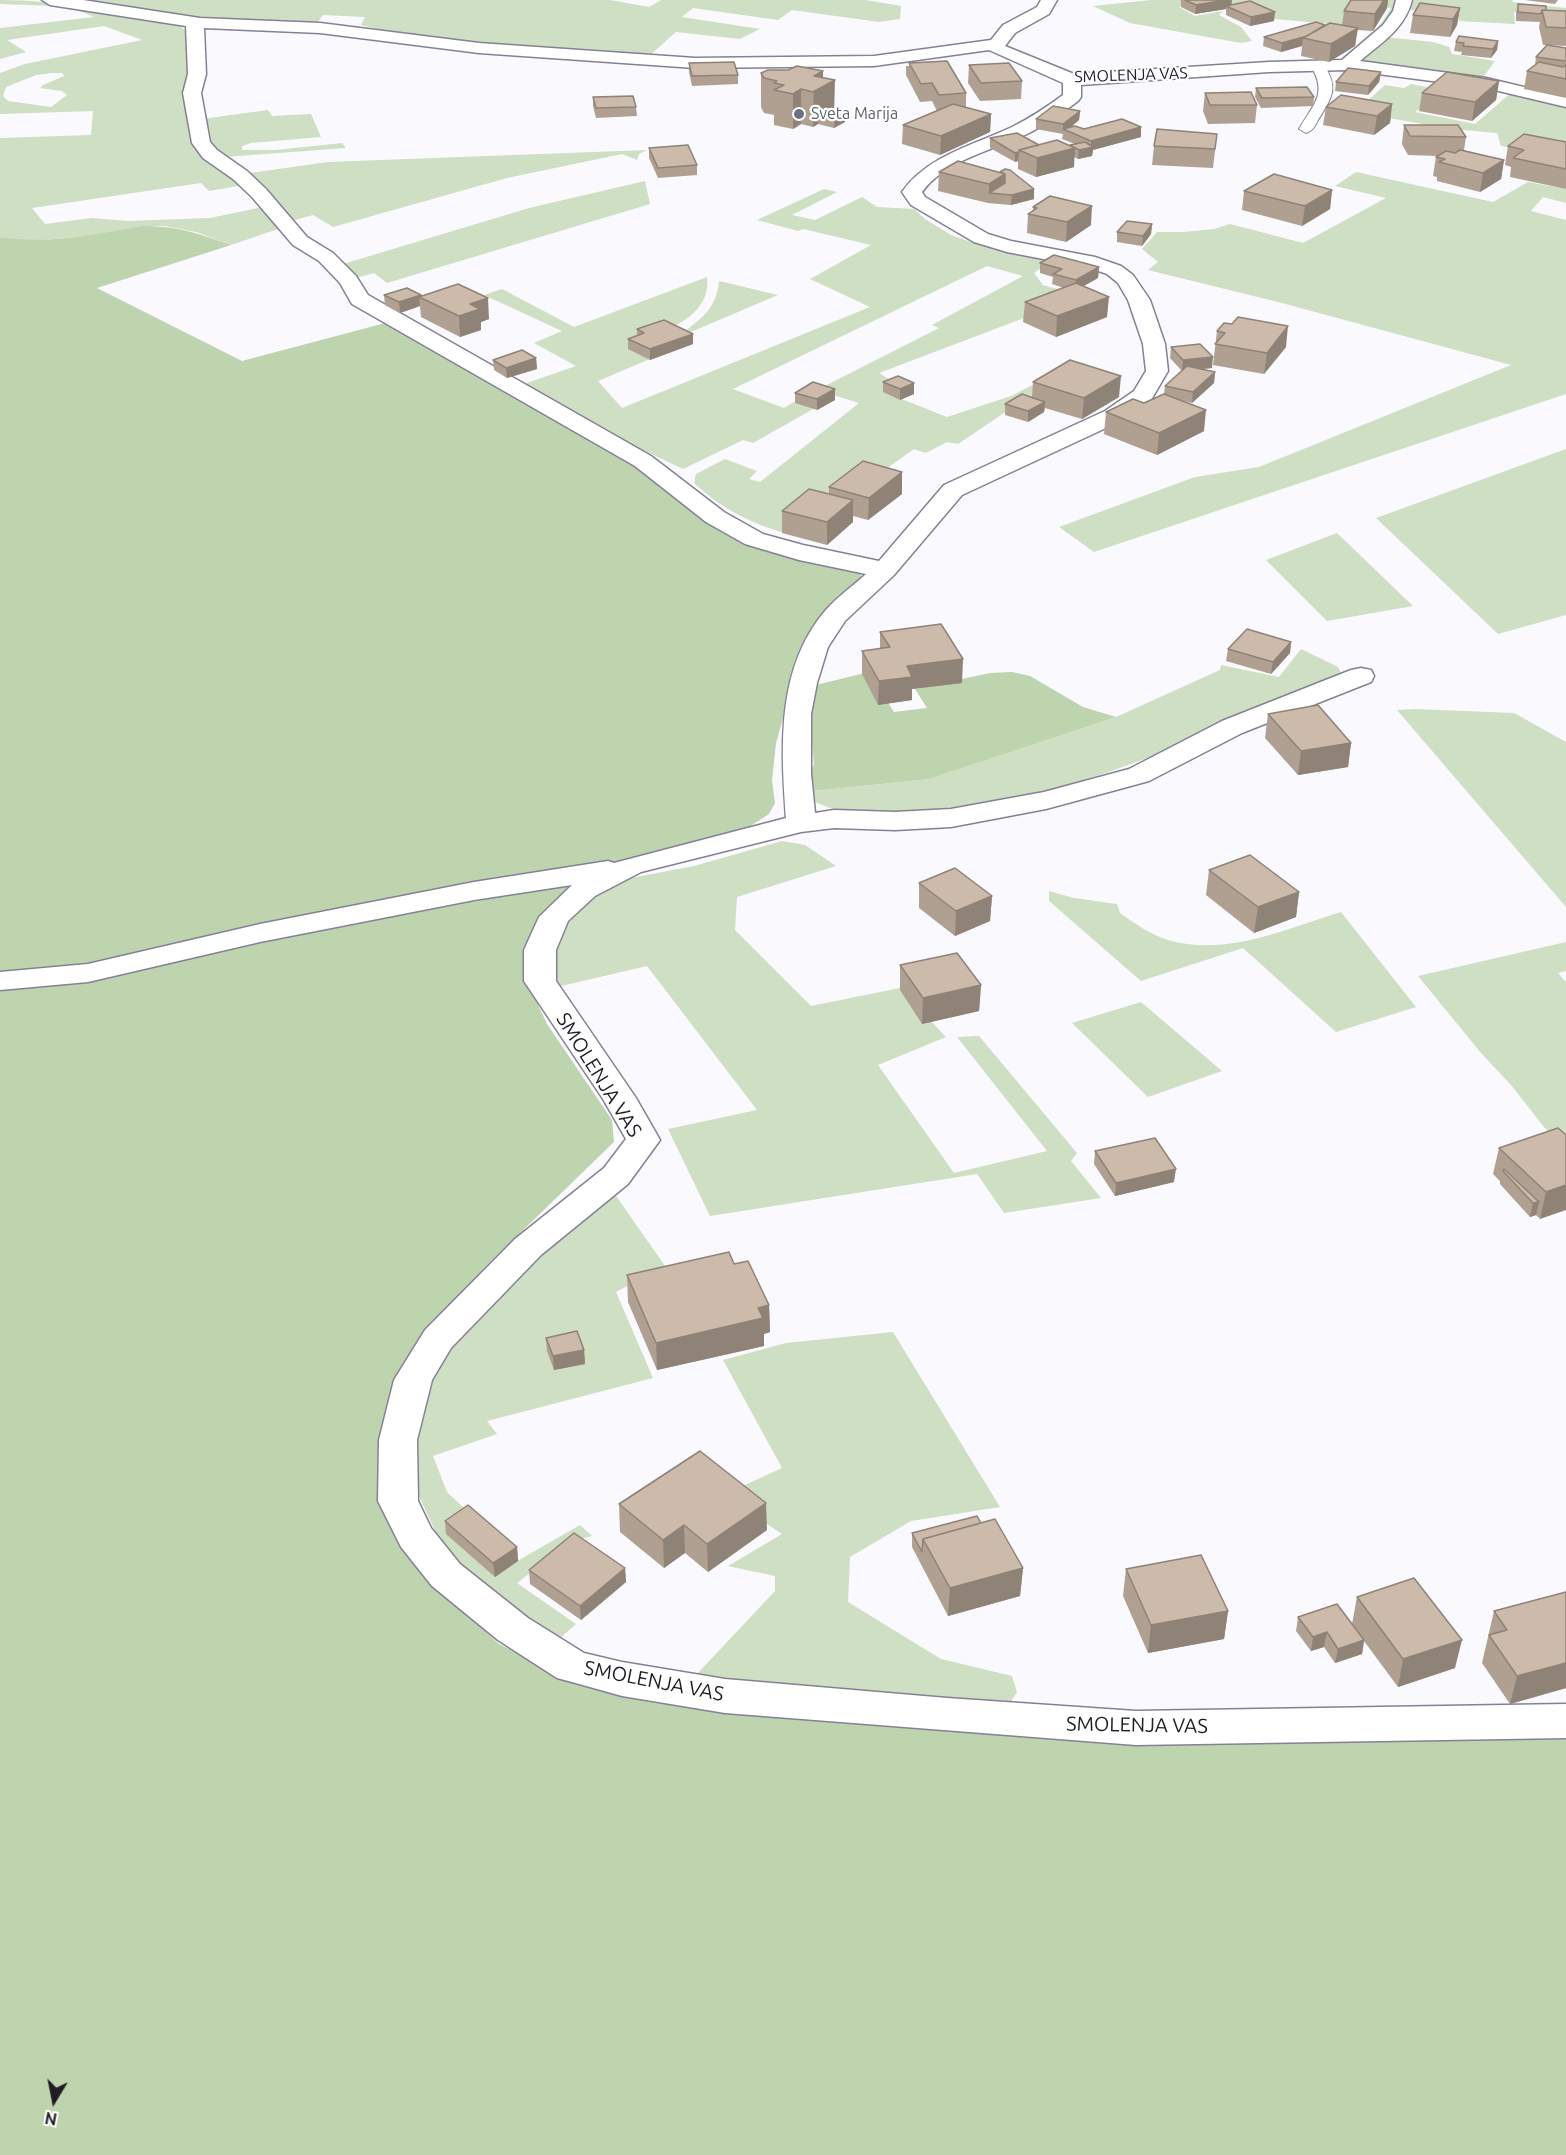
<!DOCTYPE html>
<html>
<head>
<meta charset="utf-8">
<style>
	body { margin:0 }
	#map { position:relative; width:1566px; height:2155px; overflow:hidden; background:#f9f9fe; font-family:Ubuntu,sans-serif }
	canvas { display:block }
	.north { position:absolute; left:24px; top:2071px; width:60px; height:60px; -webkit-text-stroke:4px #fff; paint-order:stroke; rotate:190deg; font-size:16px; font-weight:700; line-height:24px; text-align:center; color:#1e1d25 }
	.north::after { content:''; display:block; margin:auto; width:21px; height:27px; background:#1e1d25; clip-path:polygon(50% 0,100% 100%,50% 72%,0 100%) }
</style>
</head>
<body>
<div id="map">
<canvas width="1566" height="2155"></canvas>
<div class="north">N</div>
</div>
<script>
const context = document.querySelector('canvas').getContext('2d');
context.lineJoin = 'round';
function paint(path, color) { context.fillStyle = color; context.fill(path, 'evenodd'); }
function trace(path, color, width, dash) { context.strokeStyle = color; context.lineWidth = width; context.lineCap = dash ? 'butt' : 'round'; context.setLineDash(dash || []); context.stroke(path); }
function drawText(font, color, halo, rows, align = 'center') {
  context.font = font + ' Ubuntu,sans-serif'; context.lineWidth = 4.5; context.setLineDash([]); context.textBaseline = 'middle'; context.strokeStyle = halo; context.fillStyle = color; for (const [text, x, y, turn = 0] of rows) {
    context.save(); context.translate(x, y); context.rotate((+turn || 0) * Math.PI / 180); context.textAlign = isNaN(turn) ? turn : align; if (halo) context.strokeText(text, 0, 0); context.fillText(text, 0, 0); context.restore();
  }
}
paint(new Path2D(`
	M0,0C60,0 118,13 176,24L184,29L188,38L191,124L244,185L209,191L201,183L32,208L45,224L92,218L128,221L210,218L263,207L281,228L231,245L196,232L165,226H142L88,236L43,240L20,241L0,237V138L91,135L93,111L0,114V73L25,64L142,40L104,26L7,40L26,52L0,59V28L94,17C67,3 30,6 0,4ZM51,73H62L64,76L43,85L40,88L62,91L67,95L51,107L8,101L3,96L6,87L36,75Z
	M68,0H610L649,7L661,0H865L901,6L900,19L879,22L792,10L778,20L693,8L682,17L760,29L740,39L676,32L649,56C557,48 450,48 361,25L365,17L323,15L317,23L182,19Z
	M1151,0H1397V7L1382,31L1377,30L1391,8L1355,4L1342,25L1275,19L1251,9L1241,10L1216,0L1179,7L1195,16L1223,11L1219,15L1241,27L1252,41L1241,43L1130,23L1093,6Z
	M1413,0H1513L1512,2L1566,8V24L1555,15L1514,12L1515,24L1459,21L1458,14L1410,10Z
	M1384,37L1433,42L1449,47L1452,54L1495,61L1481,80L1362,63L1358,60Z
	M1411,84L1442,90L1415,112L1475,124L1511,93L1566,105V160L1501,146L1497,133L1451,129L1355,112L1385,85L1404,88Z
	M268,110L272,116L311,114L321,137L251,143L242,146V150H276L342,143L346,148L224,157L210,145L202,119Z
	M647,150L639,154L637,160L622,154L507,178L333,227L313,215L288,222L250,173L328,162Z
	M1356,172L1493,202L1528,182L1566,189V203L1543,197L1531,211L1566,220V394L1094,552L1059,527L1195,477L1259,467L1511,365L1282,303L1148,270L1158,262L1142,249L1157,232H1183L1214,229L1230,224L1303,243L1386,198L1335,186Z
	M645,181L650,204L387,283L374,273L356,278L340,265L529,208Z
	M824,189L837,192L792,215L815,220L862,197L877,207L914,209L925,219L951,235L977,244L1050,262L1034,273L1043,285L1082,296L879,373L902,387L889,394L947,417L1011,396L1056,373L1064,379L1007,411L958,444L947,442L926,453L914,449L830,509L821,506L781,532C746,521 721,508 694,483L696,474L725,459L757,471L749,479L760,482L859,403L817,390L939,328L932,325L1023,276L987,266L733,389L784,408L794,402L815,408L753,443L743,440L683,469L584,422L518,386L576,366L534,343L562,331L484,295L502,289L574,327L707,277C712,320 658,333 628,345L650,359L598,381L622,408L870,307L810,279L871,245L803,229L798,231L757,220Z
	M719,281L778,295L686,334L685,331C704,317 717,306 719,281Z
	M1566,449V615L1498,634L1376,518Z
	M1337,533L1413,606L1327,621L1266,560Z
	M1301,649L1338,667L1342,675C1204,734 1066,806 914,811C889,812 860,815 836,810C826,807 816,802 806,798L804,792L929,779L1116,717L1220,670L1221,665L1279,677Z
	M1414,709L1514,713L1566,742V907L1397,710Z
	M782,841L805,845L836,866L737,897L735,930L811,1006L900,988L946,1037L878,1065L954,1173L1047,1151L957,1037L979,1036L1077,1153L1071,1161L1101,1198L1004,1213L977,1174L710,1216L668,1129L757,1110L647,966L557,987L545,957L569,912L604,883L694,866Z
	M1049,891L1074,898L1117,904L1120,913C1134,923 1151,935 1168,940C1226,957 1286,929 1341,912L1416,1007L1336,1032L1243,948L1141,981L1049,901Z
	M1566,942V971L1558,973L1566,982V1148L1544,1127L1511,1085L1481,1053L1418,976Z
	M1141,1002L1222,1071L1148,1097L1072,1023Z
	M614,1193L665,1266L616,1292L653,1378L487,1421L497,1434L433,1456L447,1492L519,1560L580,1525L592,1536L572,1541L517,1583L576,1624L556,1642L497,1601L443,1548L412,1481L417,1408L453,1340L513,1270Z
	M893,1332L1000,1507L911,1521L850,1557L848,1602L941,1659L1012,1676L1017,1692L1007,1708L696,1675L775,1591V1576L728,1566L782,1534L723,1495L782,1468L723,1360L786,1343Z`), '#cedfc3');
paint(new Path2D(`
	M142,226C174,225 201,234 231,245L97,288L242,361L389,322L437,346L511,396L670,479L720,527L858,569L863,579L793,682L776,743L772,780L775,803L769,814L749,827L572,884L540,916L526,979L547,1024L612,1120L614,1142L487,1265L419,1342L387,1403L380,1446L389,1524L441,1591L499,1644L568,1679L656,1703L921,1728L1566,1730V2155H0V237C47,245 96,234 142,226Z
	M869,672L894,712L927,708L915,689L990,673L1012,672L1030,676L1083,707L1116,717L929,779L804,792L814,764L810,722L816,685Z`), '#bdd4ae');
const lane = new Path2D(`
	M1318,62L1323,63C1339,88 1333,96 1318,120C1315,126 1313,131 1306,133L1299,129C1313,104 1328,95 1311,66Z`);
const street = new Path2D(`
	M42,0H83L200,18L320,23L479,43L695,58L874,56L991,40L1003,25L1037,7L1041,0H1057L1049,14L1015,33L1005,46L1074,74L1269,62L1342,60L1383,25L1393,11L1396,0H1412C1405,29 1381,43 1360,61L1486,78L1566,97V107L1486,88L1347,70L1269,72L1081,85V97L1078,101C1062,113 1045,125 1027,134C994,150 945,160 922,192L925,197L988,234L1011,241L1095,257L1121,266L1133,275L1150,300L1165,344L1168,371L1151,400L1121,421L962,495L894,575L845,621L828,647L817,683L811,714V774L815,813L834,810L895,812L951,809L1044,792L1129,769L1222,721L1351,670L1361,668L1371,670L1374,676L1371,682L1242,733L1149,781L1046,809L951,827L895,830L834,828L801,832L641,872L595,896L568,921L556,950V981L636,1098L660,1140L628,1184L541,1255L451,1348L432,1380L417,1440L418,1501L431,1528L460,1564L528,1618L584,1653L622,1662L725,1679L947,1698L1136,1711L1566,1704V1738L1136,1745L725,1713L622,1696L572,1682L557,1678L498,1640L432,1586L401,1547L378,1501L379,1440L394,1380L425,1330L515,1239L604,1168L626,1139L603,1099L524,981V950L539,917L572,885L474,900L260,942L88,982L0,990V972L88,964L260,924L474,882L608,861L614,863L786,818C781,747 776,669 825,611C837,597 853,586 866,574L799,560L745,544L706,522L635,466L352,304L340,283L319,261L293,245L252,197L233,179L203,158L192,143L183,93L188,74L186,26L50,5ZM204,28L320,33L479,53L695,68L874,66L989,50L1063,83V95C1047,107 1030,118 1012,127C974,145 927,156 902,192L911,205L974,242L1007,252L1090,268L1107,274L1118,283L1128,300L1143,344L1146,371L1134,391L1105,411L944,485L879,561L803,545L763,534L724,512L651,456L368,295L356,276L333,253L307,237L266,189L247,171L217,150L210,142L201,93L206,74Z`);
trace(lane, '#848195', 2);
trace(street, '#848195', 3);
paint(lane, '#fff');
paint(street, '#fff');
paint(new Path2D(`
	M1181,0H1232L1231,5L1274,21L1250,26L1226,15V9L1195,14L1181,7Z
	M1351,0H1388L1387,8L1373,31L1357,30L1355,46L1329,62L1301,56L1302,46L1281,52L1263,46L1264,37L1325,25H1342L1344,11Z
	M1525,0H1558L1555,4Z
	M1518,4L1546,10L1566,11V46L1547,45L1566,48V98L1524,89L1527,71L1535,65L1536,57L1547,45H1543L1539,27L1540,22L1516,21V13Z
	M1460,8L1457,25L1450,37L1410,33L1413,15Z
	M1498,41L1497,50L1491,58L1461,55L1462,52L1454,51L1456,42Z
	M689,63L738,75V84L692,86L689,72Z
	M909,63L966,93V107L991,114L990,132L940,155L902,144L903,125L937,111L932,101L920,102L906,75V66H909Z
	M969,65L1022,81L1021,99L980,101L968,83Z
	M1381,72L1379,82L1368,95L1335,91L1336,82Z
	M761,73L823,78L834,111L845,122L834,128L818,124L813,127L801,124L793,129L774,125V115L764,113L761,107Z
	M1499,81L1496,100L1472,121L1419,111L1422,93Z
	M1256,88L1314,97L1313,106L1261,108L1255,97Z
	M1205,93L1257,105L1255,123L1208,124L1203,111Z
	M593,97L636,107L637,116L596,118L593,106Z
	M1392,104L1390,123L1374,135L1323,125L1326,107Z
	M1080,111L1079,120L1071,127L1141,137L1093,150L1092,156L1078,159L1074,157V167L1036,177L1018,169V161L1015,162L990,148V138L1039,145L1070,146V145L1075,144L1062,139L1063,134L1036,129V119Z
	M1404,125L1466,137L1464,150L1504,160L1501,179L1480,192L1437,181V177L1433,176L1436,157L1438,156L1408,155L1402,144Z
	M1217,134L1213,168L1152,165L1154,146Z
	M1566,142V189L1510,177L1511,167L1505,165L1508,146Z
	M649,148L697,165V175L658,178L649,158Z
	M939,172H1000L1034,189V199L1011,205L988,203L938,191Z
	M1332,190L1330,209L1302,226L1242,210L1244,191Z
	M1033,207L1091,225L1066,242L1027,233L1028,214L1033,210Z
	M1152,224L1151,234L1142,246L1117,242V232Z
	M1040,263L1099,267L1098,278L1083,286L1107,317L1056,337L1023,322L1025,302L1064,288L1052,284L1053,277L1040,273Z
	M384,295L421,296L489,319L481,322V330L460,337L421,317L420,306L400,313L385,305Z
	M637,329L693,334V344L650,360L628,349V339L637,336Z
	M1217,331L1286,347L1264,374L1213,365Z
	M1171,347L1212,368L1200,369L1215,372L1214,383L1192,403L1180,400L1204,431L1157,455L1104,434L1106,412L1144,403L1164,394L1165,386L1182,371L1170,358Z
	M536,358L537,369L507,378L494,370L493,360Z
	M883,382L914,383V394L900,400L883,392Z
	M1033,382L1119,397L1082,419L1045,408L1044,412L1028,422L1005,415V404L1032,397Z
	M795,393L835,400L817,410L795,403Z
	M829,487L902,494L868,520L853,516V522L827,545L782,533V511L829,494Z
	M880,632L962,683L912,689V700L878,705L862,674V651L880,649Z
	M1291,642L1290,653L1271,674L1226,661L1228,649Z
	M1268,714L1351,743L1348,767L1298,775L1265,738Z
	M1209,870L1299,892L1296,917L1254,933L1206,895Z
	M919,883L992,896L990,921L955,936L919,908Z
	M900,965L981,985L979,1011L922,1024L900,990Z
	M1566,1135L1540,1219L1536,1215L1530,1217L1500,1184V1181L1493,1174L1499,1148Z
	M1095,1151L1174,1182L1115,1196L1094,1164Z
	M734,1264L769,1305L770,1332L764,1334V1346L657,1370L628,1302L627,1275Z
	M546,1338L584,1350L585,1364L554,1370L547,1351Z
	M619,1504L767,1530L708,1572L685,1553L664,1568L620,1532Z
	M445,1521L517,1547L518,1561L495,1577L446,1534Z
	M981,1523L1023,1568L1020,1596L948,1616L912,1547V1533Z
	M625,1568L626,1582L581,1620L530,1584L529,1570Z
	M1126,1569L1228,1611L1224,1639L1148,1653L1123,1596Z
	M1566,1592V1688L1510,1704L1482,1663L1494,1611Z
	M1357,1597L1455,1668L1398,1687L1364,1641L1362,1654L1335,1663L1324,1647L1311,1651L1296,1631L1298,1617L1352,1624Z`), '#afa092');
paint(new Path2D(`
	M1226,0H1232L1231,8L1226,6V9L1195,14L1196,5Z
	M1384,0H1388L1387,8L1373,31L1375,14Z
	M1460,8L1457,25L1450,37L1453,19Z
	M1275,12L1274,21L1250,26L1251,17Z
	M1358,28L1355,46L1329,62L1331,44Z
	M1322,31L1303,38L1302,46L1281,52L1282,43Z
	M1498,41L1497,50L1491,58L1493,49Z
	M823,71V87L835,80L834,115L818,114V124L813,127L814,76Z
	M1381,72L1379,82L1368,95L1369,86Z
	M1499,81L1496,100L1472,121L1475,102Z
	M801,89V124L793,129V94Z
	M1392,104L1390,123L1374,135L1377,116Z
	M1080,111L1079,120L1066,131L1063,129V124Z
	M845,113V122L834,128L835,118Z
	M991,114L990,132L940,155L941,136Z
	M1141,127V137L1093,150L1092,156L1078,159L1079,150L1091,147V141Z
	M1075,148L1074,167L1036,177L1037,158Z
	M1019,152L1018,161L1015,162V153Z
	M1504,160L1501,179L1480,192L1483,173Z
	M1005,174L1004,193H989V184Z
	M1034,189V199L1011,205L1012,195Z
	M1332,190L1330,209L1302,226L1305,206Z
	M1092,206L1091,225L1066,242L1067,222Z
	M1152,224L1151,234L1142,246L1143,236Z
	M1099,267L1098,278L1075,291L1076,280Z
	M421,295L419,297L420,306L400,313L399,302Z
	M1109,297L1107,317L1056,337L1057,316Z
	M488,298L489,319L481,322V330L460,337L459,316L470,304Z
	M1288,326L1286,347L1264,374L1267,353Z
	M693,334V344L650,360V349Z
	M1213,357L1212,368L1182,371L1183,360Z
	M536,358L537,369L507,378L506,368Z
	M1215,372L1214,383L1192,403L1193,392Z
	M1121,376L1119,397L1082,419L1084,398Z
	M914,383V394L900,400V389Z
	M835,389V400L817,410V399Z
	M1045,402L1044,412L1028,422V411Z
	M1206,410L1204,431L1157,455L1159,433Z
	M902,472V494L868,520L869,498Z
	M853,500V522L827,545V522Z
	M1291,642L1290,653L1271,674L1273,662Z
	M963,659L962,683L912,689V700L878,705L879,681L907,666Z
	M1351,743L1348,767L1298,775L1301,751Z
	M1299,892L1296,917L1254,933L1258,907Z
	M992,896L990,921L955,936L956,911Z
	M981,985L979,1011L922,1024L923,998Z
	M1176,1169L1174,1182L1115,1196L1116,1183Z
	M1566,1185V1210L1540,1219L1546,1192Z
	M1539,1202L1536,1215L1530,1217L1533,1203Z
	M769,1305L770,1332L764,1334V1346L657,1370L656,1343L758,1308Z
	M584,1350L585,1364L554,1370L553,1356Z
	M766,1503L767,1530L708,1572L707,1544Z
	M684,1525L685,1553L664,1568L663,1540Z
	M517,1547L518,1561L495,1577L493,1563Z
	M625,1568L626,1582L581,1620L580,1606Z
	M1023,1568L1020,1596L948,1616L950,1588Z
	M1228,1611L1224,1639L1148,1653L1151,1625Z
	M1327,1632L1324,1647L1311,1651L1313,1637Z
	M1364,1640L1362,1654L1335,1663L1338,1649Z
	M1462,1640L1455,1668L1398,1687L1403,1659Z
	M1566,1663V1688L1510,1704L1517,1676Z`), '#8f8277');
const building = new Path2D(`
	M1185,0H1226L1196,5Z
	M1351,0H1384L1375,14L1344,11Z
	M1250,1L1275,12L1251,17L1226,6Z
	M1420,3L1460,8L1453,19L1413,15Z
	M1518,4L1546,6V10H1542L1541,14L1518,12Z
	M1542,10L1566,11V28L1546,27Z
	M1316,22L1325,25L1307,36L1282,43L1264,37Z
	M1330,23L1358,28L1331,44L1303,38Z
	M1459,36L1498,41L1493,49L1463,46L1464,43L1456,42Z
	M1547,45L1566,48V60L1565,61L1536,57Z
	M947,61L966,93L939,95L932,83L921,84L909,63Z
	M734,62L738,75L692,76L689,63Z
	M1539,62L1563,67L1566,65V79L1527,71Z
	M1009,63L1022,81L981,83L969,65Z
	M797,66L823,71L814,76L835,80L813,92L801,89L793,94L774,90L784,85L774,83L777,81L764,78L761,73L768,70H788Z
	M1348,68L1381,72L1369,86L1336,82Z
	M1447,72L1499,81L1475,102L1422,93Z
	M1307,87L1314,97L1262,98L1256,88Z
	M1251,92L1257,105H1210L1205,93Z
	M1341,95L1392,104L1377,116L1326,107Z
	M633,96L636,107L596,108L593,97Z
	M953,104L991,114L941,136L903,125Z
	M1053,106L1080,111L1063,124L1036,119Z
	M828,109L845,113L835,118L818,114Z
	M1122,119L1141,127L1091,141L1063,129L1075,126L1084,129Z
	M1404,125H1458L1466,137L1410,136Z
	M1157,129L1217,134L1215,149L1154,146Z
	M1017,133L1039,145L1019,150V152L1015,153L990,138Z
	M1524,134L1566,142V169L1513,158L1524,150L1508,146Z
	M1057,140L1075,148L1037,158L1019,150Z
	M1085,142L1093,147L1079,150L1070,145Z
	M688,145L697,165L658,168L649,148Z
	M1460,150L1504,160L1483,173L1439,162L1445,159L1436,157L1446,151L1455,153Z
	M958,161L1005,174L989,184L939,172Z
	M1005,169L1010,170L1034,189L1012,195L989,193L1005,183V174L1000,172Z
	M1274,174L1332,190L1305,206L1244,191Z
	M1050,196L1092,206L1067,222L1028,214L1037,208L1033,207Z
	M1127,221L1152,224L1143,236L1117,232Z
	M1054,255L1099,267L1076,280L1053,274L1062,269L1040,263Z
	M1076,283L1109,297L1057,316L1025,302Z
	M458,284L488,298L470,304L480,309L459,316L419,297Z
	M407,288L421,295L399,302L384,295Z
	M1238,317L1288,326L1267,353L1215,344L1225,333L1217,331L1224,323L1232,324Z
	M664,320L693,334L650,349L628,339L644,333L637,329Z
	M1200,344L1213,357L1183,360L1171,347Z
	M522,350L536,358L506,368L493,360Z
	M1070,360L1121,376L1084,398L1033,382Z
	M1187,366L1215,372L1193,392L1165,386Z
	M898,376L914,383L900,389L883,382Z
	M813,382L835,389L817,399L795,393Z
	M1022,394L1045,402L1028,411L1005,404Z
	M1164,394L1206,410L1159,433L1106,412L1133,399L1144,403Z
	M863,461L902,472L869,498L829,487Z
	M809,489L853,500L827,522L782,511Z
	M941,624L963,659L907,666L912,677L879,681L862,651L890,647L880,632Z
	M1247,629L1291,642L1273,662L1228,649Z
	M1318,705L1351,743L1301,751L1268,714Z
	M1250,855L1299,892L1258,907L1209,870Z
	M955,868L992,896L956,911L919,883Z
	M957,953L981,985L923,998L900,965Z
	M1558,1128L1566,1135V1185L1546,1192L1499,1148Z
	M1155,1138L1176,1169L1116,1183L1095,1151Z
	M1504,1169L1539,1202L1533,1203L1503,1171Z
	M729,1252L734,1264L748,1261L769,1305L758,1308L763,1318L656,1343L627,1275Z
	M577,1331L584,1350L553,1356L546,1338Z
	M700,1451L766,1503L707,1544L684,1525L663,1540L619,1504Z
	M468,1505L517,1547L493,1563L445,1521Z
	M977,1516L981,1523L923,1539L922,1552L912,1533Z
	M995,1519L1023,1568L950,1588L923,1539Z
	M574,1533L625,1568L580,1606L529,1570Z
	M1201,1555L1228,1611L1151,1625L1126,1569Z
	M1414,1578L1462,1640L1403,1659L1357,1597Z
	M1566,1592V1663L1517,1676L1489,1635L1507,1630L1494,1611Z
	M1337,1604L1364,1640L1338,1649L1327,1632L1313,1637L1298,1617Z`);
paint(building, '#ccbaaa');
trace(building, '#8f8277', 1.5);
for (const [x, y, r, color] of [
	[799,114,6,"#6b7280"]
]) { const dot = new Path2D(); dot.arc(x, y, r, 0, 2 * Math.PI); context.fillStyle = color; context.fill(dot); trace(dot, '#fff', 2); }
drawText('16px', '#1e1d25', '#fff', [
	["SMOLENJA VAS",1131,75,-2]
]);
drawText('16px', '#5b616d', '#fff', [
	["Sveta Marija",811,114]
], 'left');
drawText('20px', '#1e1d25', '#fff', [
	["SMOLENJA VAS",599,1075,58],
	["SMOLENJA VAS",654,1681,11],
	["SMOLENJA VAS",1137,1725,1]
]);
</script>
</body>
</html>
